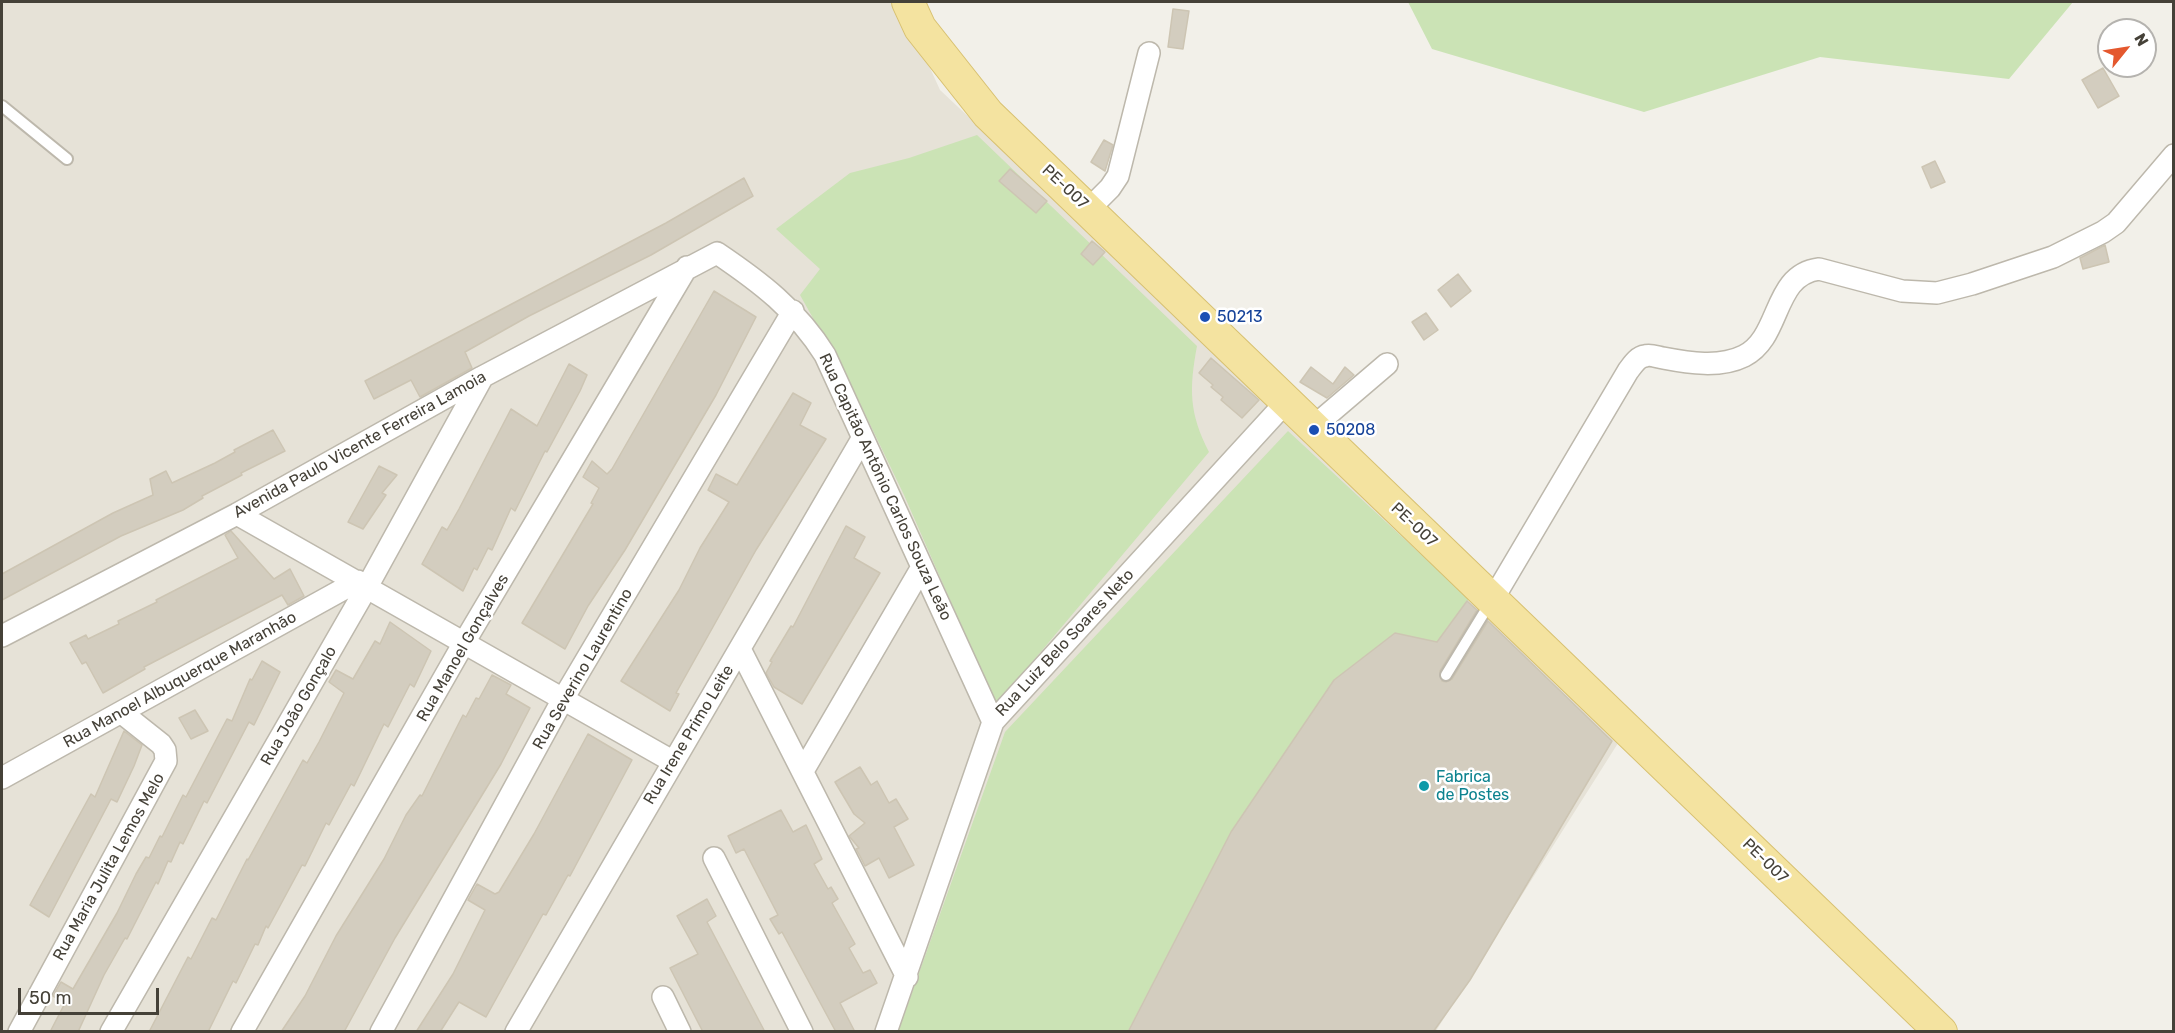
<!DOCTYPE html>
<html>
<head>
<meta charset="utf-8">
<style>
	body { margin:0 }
	#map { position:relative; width:2175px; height:1033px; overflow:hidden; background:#f2f0e9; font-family:Rubik,sans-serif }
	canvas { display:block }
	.frame { position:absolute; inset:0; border:3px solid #454138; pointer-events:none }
	.north { position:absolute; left:2097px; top:18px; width:60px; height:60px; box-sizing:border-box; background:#fff; border:2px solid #b5b3af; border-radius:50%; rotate:60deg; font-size:16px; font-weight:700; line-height:24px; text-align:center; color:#454138 }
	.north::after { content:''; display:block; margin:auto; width:21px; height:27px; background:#e4582e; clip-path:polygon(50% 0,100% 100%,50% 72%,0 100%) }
	.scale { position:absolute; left:18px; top:988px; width:141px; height:27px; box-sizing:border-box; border:3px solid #454138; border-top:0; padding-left:8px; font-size:18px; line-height:21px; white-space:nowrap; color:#454138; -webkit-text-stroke:4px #fff; paint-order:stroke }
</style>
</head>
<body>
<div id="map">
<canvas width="2175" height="1033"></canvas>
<div class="frame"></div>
<div class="north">N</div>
<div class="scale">50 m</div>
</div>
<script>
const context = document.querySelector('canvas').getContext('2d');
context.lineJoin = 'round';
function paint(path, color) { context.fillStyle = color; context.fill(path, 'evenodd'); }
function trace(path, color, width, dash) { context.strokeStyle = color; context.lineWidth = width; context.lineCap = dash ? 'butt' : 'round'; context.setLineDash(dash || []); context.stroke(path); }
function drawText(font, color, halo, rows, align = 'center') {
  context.font = font + ' Rubik,sans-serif'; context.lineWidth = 5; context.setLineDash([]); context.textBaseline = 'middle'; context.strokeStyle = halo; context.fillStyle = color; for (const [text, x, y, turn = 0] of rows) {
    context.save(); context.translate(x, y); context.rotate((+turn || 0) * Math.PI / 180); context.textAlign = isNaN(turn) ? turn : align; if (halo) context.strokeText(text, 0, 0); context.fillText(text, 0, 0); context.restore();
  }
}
paint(new Path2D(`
	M2,2H900L940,90L1307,435L1620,740L1436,1031L2,1032Z`), '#e6e2d7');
paint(new Path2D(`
	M1408,2H2073L2009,79L1820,57L1644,112L1432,49Z
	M977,135L1197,346C1189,389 1189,413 1209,452L996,705L904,495L854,391L800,295L820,269L776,229L850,173L909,158Z
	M1288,431L1469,599L1437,642L1395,633L1334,680L1231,832L1128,1031L898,1032L1005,732Z`), '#cbe3b5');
const building = new Path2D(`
	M1173,9L1189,11L1183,49L1168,47Z
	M2103,68L2119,96L2098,108L2082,80Z
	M1104,140L1113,145L1105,171L1091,162Z
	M1935,161L1945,182L1931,188L1922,167Z
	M1010,169L1047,201L1036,213L999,181Z
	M744,178L753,196L651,255L529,316L465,352L472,368L420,397L411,380L374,399L365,381L666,223Z
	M1092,241L1105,252L1093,265L1081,254Z
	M2105,245L2109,262L2083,269L2080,258Z
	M1458,274L1471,291L1451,307L1438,290Z
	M714,291L756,317L716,395L625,550L588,606L565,649L522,623L593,504L591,503L599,488L583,477L592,461L607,474L612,469Z
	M1426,313L1438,330L1424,340L1412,322Z
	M1211,358L1259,400L1242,418L1221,400L1223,397L1211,387L1213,385L1199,373Z
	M569,364L587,375L580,391L547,452L545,451L515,511L511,508L492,550L488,548L477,570L474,568L463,591L422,564L442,527L447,530L459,509L511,409L537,426Z
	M1311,367L1333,384L1345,367L1354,375L1327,398L1300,382Z
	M793,393L811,403L800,425L826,439L756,550L676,693L679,694L670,711L621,681L679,590L700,548L729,502L708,490L716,474L737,485Z
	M273,430L285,451L241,473L242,475L202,496L203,498L183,510L121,536L2,600V574L113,513L153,495L150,479L166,471L172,483L215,463L235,452L234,450Z
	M379,466L397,475L382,493L386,495L363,529L348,522Z
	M846,526L865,537L854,558L880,573L802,704L774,687L766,673L772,662L770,661L791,626L793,627Z
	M231,531L274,579L290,569L304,596L288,605L282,595L144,667L145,669L103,693L86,662L82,664L70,643L86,635L88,639L119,624L118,621L157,602L156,600L238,558L225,535Z
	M1467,601L1477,610L1440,671L1442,681L1446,682L1452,679L1488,621L1612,741L1470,980L1433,1032H1128L1231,832L1334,680L1395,633L1437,642Z
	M390,622L431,651L414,687L410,684L388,727L384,724L354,786L351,784L329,825L326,823L305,866L302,865L268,928L266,926L258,945L255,944L236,983L233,981L208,1032H149L188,957L191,959L212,918L216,920L247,859L248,860L303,760L307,763L319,742L344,693L329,682L336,670L353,679L375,641L380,644Z
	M262,661L280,672L254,725L249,722L207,803L204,801L183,844L180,842L171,862L168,861L158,884L156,882L127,939L125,938L104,975L78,1032H50L65,1003L53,996L61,982L73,989L117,913L136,874L146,857L149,858L160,836L162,837L183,795L186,797L227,719L232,721L250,679L252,680Z
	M492,675L511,685L506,694L530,708L501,764L395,938L344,1032H281L305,996L336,936L384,859L406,815L420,795L422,796L463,715L466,717L476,698L479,699Z
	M195,710L208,731L191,739L179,718Z
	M124,731L142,745L134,766L117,802L111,799L49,917L30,905L91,794L95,797Z
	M588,734L632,760L570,876L568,875L546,915L543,914L486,1017L459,1002L440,1032H416L453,974L485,910L468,900L477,884L495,894L499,892L534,834Z
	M860,767L871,785L877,781L889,803L896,799L908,819L894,827L914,865L889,878L879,858L865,866L860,856L856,849L859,848L849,836L865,823L854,814L835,782Z
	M781,810L793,832L806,825L822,859L814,864L828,889L831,887L838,899L832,903L855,944L849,948L863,973L870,970L877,983L840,1003L855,1032H836L782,932L779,934L770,919L778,915L744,849L736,853L728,836Z
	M707,899L716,916L707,922L765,1032H703L670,968L698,954L677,916Z`);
paint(building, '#d3cdbf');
trace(building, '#cdc5b3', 1.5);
const service = new Path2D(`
	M2,106L67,159
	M1446,675L1490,603`);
const minor = new Path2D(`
	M1089,209L1110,188L1118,176L1149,53
	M1312,428L1387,364
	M237,514L672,761
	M1493,599L1628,371C1632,366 1637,357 1645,356C1650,354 1657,357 1663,358C1689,363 1720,368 1744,356C1782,337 1772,275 1819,269L1902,291L1937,293L1972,284L2053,257L2103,232L2116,223L2174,155
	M2,636L237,514L482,377L717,253C760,282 797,310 825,355L993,722
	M740,649L907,977
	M803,771L922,567
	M2,778L358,581
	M714,858L802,1032
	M663,997L680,1032
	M19,1032L166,761L165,750L161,744L122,713
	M111,1032L367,587L482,378
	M242,1032L465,641L687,267
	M381,1032L563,699L793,311
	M516,1032L862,439
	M886,1032L993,722L1286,402`);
const primary = new Path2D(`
	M908,2L920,28L988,114L1941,1032`);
trace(service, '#bdb8ac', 14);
trace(minor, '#bdb8ac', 24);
trace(primary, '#d8c171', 34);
trace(service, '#fff', 10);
trace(minor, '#fff', 21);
trace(primary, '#f4e3a0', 32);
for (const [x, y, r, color] of [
	[1205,317,6,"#1a4fb4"],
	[1314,430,6,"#1a4fb4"],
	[1424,786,6,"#0f9aa8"]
]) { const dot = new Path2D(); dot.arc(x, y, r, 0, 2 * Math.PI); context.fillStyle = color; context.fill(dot); trace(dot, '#fff', 2); }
drawText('16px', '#454138', '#fff', [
	["PE-007",1065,187,43],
	["Avenida Paulo Vicente Ferreira Lamoia",360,445,-29],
	["Rua Capitão Antônio Carlos Souza Leão",885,487,65],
	["PE-007",1414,525,43],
	["Rua Luiz Belo Soares Neto",1065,643,-47],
	["Rua Manoel Gonçalves",463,648,-60],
	["Rua Severino Laurentino",583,669,-60],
	["Rua Manoel Albuquerque Maranhão",180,680,-29],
	["Rua João Gonçalo",299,706,-60],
	["Rua Irene Primo Leite",689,735,-59],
	["PE-007",1765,861,44],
	["Rua Maria Julita Lemos Melo",109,867,-61]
]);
drawText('16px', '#164399', '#fff', [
	["50213",1217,317],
	["50208",1326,430]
], 'left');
drawText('16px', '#0d838f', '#fff', [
	["Fabrica",1436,777],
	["de Postes",1436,795]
], 'left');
</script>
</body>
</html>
